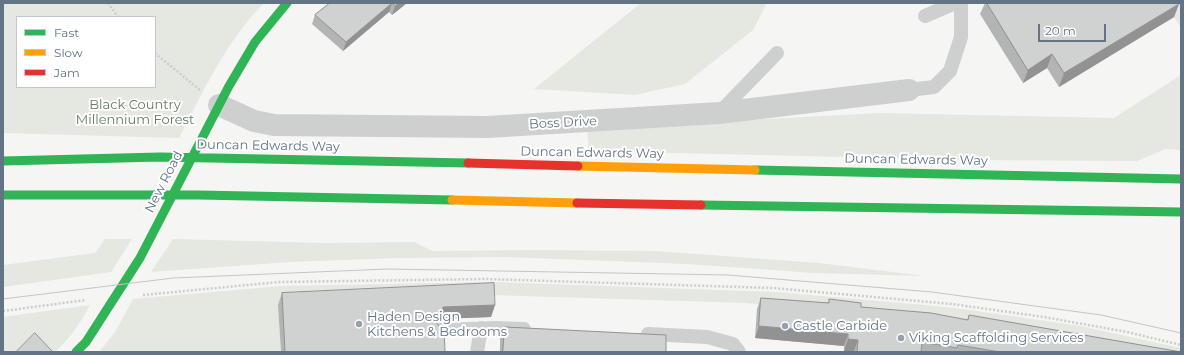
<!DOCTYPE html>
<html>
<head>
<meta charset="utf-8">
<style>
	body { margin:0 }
	#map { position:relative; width:1184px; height:355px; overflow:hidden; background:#f5f5f3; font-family:Montserrat,sans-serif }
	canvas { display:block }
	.frame { position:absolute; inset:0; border:4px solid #627486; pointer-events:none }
	.legend { position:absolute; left:16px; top:16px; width:140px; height:72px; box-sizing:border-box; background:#fff; border:1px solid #c0c7cf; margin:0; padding:5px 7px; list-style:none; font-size:12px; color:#627486 }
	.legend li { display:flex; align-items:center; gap:8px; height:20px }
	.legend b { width:20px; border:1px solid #c0c7cf }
	.scale { position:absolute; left:1038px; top:24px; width:68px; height:18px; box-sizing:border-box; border:2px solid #627486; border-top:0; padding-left:5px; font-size:12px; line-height:14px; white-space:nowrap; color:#627486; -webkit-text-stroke:3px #fff; paint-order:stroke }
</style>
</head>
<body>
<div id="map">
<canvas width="1184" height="355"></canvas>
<div class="frame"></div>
<ul class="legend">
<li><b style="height:5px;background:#30b455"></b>Fast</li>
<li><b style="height:5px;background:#ff9f0a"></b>Slow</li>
<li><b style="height:5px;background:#e5322d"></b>Jam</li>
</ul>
<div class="scale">20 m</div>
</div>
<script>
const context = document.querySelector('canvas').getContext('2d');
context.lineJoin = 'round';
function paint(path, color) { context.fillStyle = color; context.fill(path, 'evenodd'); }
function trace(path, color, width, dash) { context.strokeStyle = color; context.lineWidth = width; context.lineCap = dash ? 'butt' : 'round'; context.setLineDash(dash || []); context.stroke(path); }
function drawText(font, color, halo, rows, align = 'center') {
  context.font = font + ' Montserrat,sans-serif'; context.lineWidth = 4; context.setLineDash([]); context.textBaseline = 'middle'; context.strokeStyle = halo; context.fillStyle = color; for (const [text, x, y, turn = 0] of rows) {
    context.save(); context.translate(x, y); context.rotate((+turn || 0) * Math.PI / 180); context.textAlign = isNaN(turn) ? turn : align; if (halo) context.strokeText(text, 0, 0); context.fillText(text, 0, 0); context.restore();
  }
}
paint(new Path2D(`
	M3,3H264C226,41 203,92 179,138L3,133ZM17,17H155V87H17Z
	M641,3H767L753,30L685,84L635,95L534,89Z
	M1165,3H1181V28Z
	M1181,75V150L1165,149L1137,161L974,160L589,151L587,128L881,113L1114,118Z
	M105,239H132L111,272L3,287V265L95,253Z
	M173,239L326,243L414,242L433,251L532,250L656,251L819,263L925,276L814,273L687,264L506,257L398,258L290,262L151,272Z
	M492,282L776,292L925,305L970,310L1080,326L1181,348V352L857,314L745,303L490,295L278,305L281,352H99L115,332L133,299L281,286Z
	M90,305C79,325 71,337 55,352H3V317Z`), '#e4e8e1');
trace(new Path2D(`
	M108,3L118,17
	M155,53L201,91
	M143,295L279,282L485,279L773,288L952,304L1044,317L1127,332L1181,345
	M3,311L86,300`), '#cbcccd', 2.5, [2, 2]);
trace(new Path2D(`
	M925,16L955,3
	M909,90L934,87L950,71L961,37V3
	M719,113L777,53
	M439,330L496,328L524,329
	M648,334L707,337L733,344L739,352
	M477,352L481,328`), '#ced0d0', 14);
trace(new Path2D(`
	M219,105L254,121L274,125L487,127L719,113L909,90`), '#ced0d0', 22);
trace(new Path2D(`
	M3,161L160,157L468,163
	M755,170L1181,179
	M3,195H198L452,200
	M701,205L1181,212
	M76,352L86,342L140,258L229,86L255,42L287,3`), '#30b455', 9);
trace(new Path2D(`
	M578,166L755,170
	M452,200L577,203`), '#ff9f0a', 9);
trace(new Path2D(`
	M468,163L578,166
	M577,203L701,205`), '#e5322d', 9);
trace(new Path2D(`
	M3,299L173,278L387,269L728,275L932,292L1101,315L1181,333`), '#c4c5c6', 1);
paint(new Path2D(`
	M330,3H407L392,15L389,12L343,51L312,24L315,15Z
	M985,3H1179L1174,17L1059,87L1047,68L1023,83L980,14Z
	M282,293L495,305L491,317L439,319L438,322L436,323L445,352H281L278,305Z
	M761,298L828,303L829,299L861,307L967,320L969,315L1181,352H854V351H844V346L755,338L757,309Z
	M505,327L666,352H500V339Z`), '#b3b4b4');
paint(new Path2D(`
	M392,3L389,12L343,51L346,42Z
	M399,3H407L392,15L395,6Z
	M1179,4L1174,17L1059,87L1064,73Z
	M1052,54L1047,68L1023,83L1028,70Z
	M495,305L491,317L439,319L438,322L432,326L436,314L443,307Z
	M759,326L848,334L844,346L755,338Z
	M848,339L858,340L854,351H844Z`), '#929292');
const building = new Path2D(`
	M330,3H399L395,6L392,3L346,42L315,15Z
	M987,3H1179V4L1064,73L1052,54L1028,70Z
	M494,283L495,305L443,307V310L436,314L435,318L436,322L439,326L444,327L445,352H285L282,293Z
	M761,298L829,303V299L861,303V307L931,313L968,320L969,315L1181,352H1000L958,345L957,348L922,342L921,352H857L858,340L848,339V334L759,326Z
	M505,327L666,335V352H503Z
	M35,333L52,351L51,352H16Z`);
paint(building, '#d0d1d1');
trace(building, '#929292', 1);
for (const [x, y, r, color] of [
	[359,324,4,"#95a1ac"],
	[785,326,4,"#95a1ac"],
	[901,338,4,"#95a1ac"]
]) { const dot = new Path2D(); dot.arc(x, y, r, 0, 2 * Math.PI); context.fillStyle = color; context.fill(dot); trace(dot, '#fff', 1.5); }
drawText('13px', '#657c62', '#fff', [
	["Black Country",135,105],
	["Millennium Forest",135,120]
]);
drawText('13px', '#627486', '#fff', [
	["Boss Drive",563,123,-3],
	["Duncan Edwards Way",268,146,1],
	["Duncan Edwards Way",592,153,1],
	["Duncan Edwards Way",916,160,1],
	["New Road",164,182,-63]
]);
drawText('13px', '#627486', '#fff', [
	["Haden Design",367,317],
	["Kitchens & Bedrooms",367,332],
	["Castle Carbide",793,326],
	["Viking Scaffolding Services",909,338]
], 'left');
</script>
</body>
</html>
